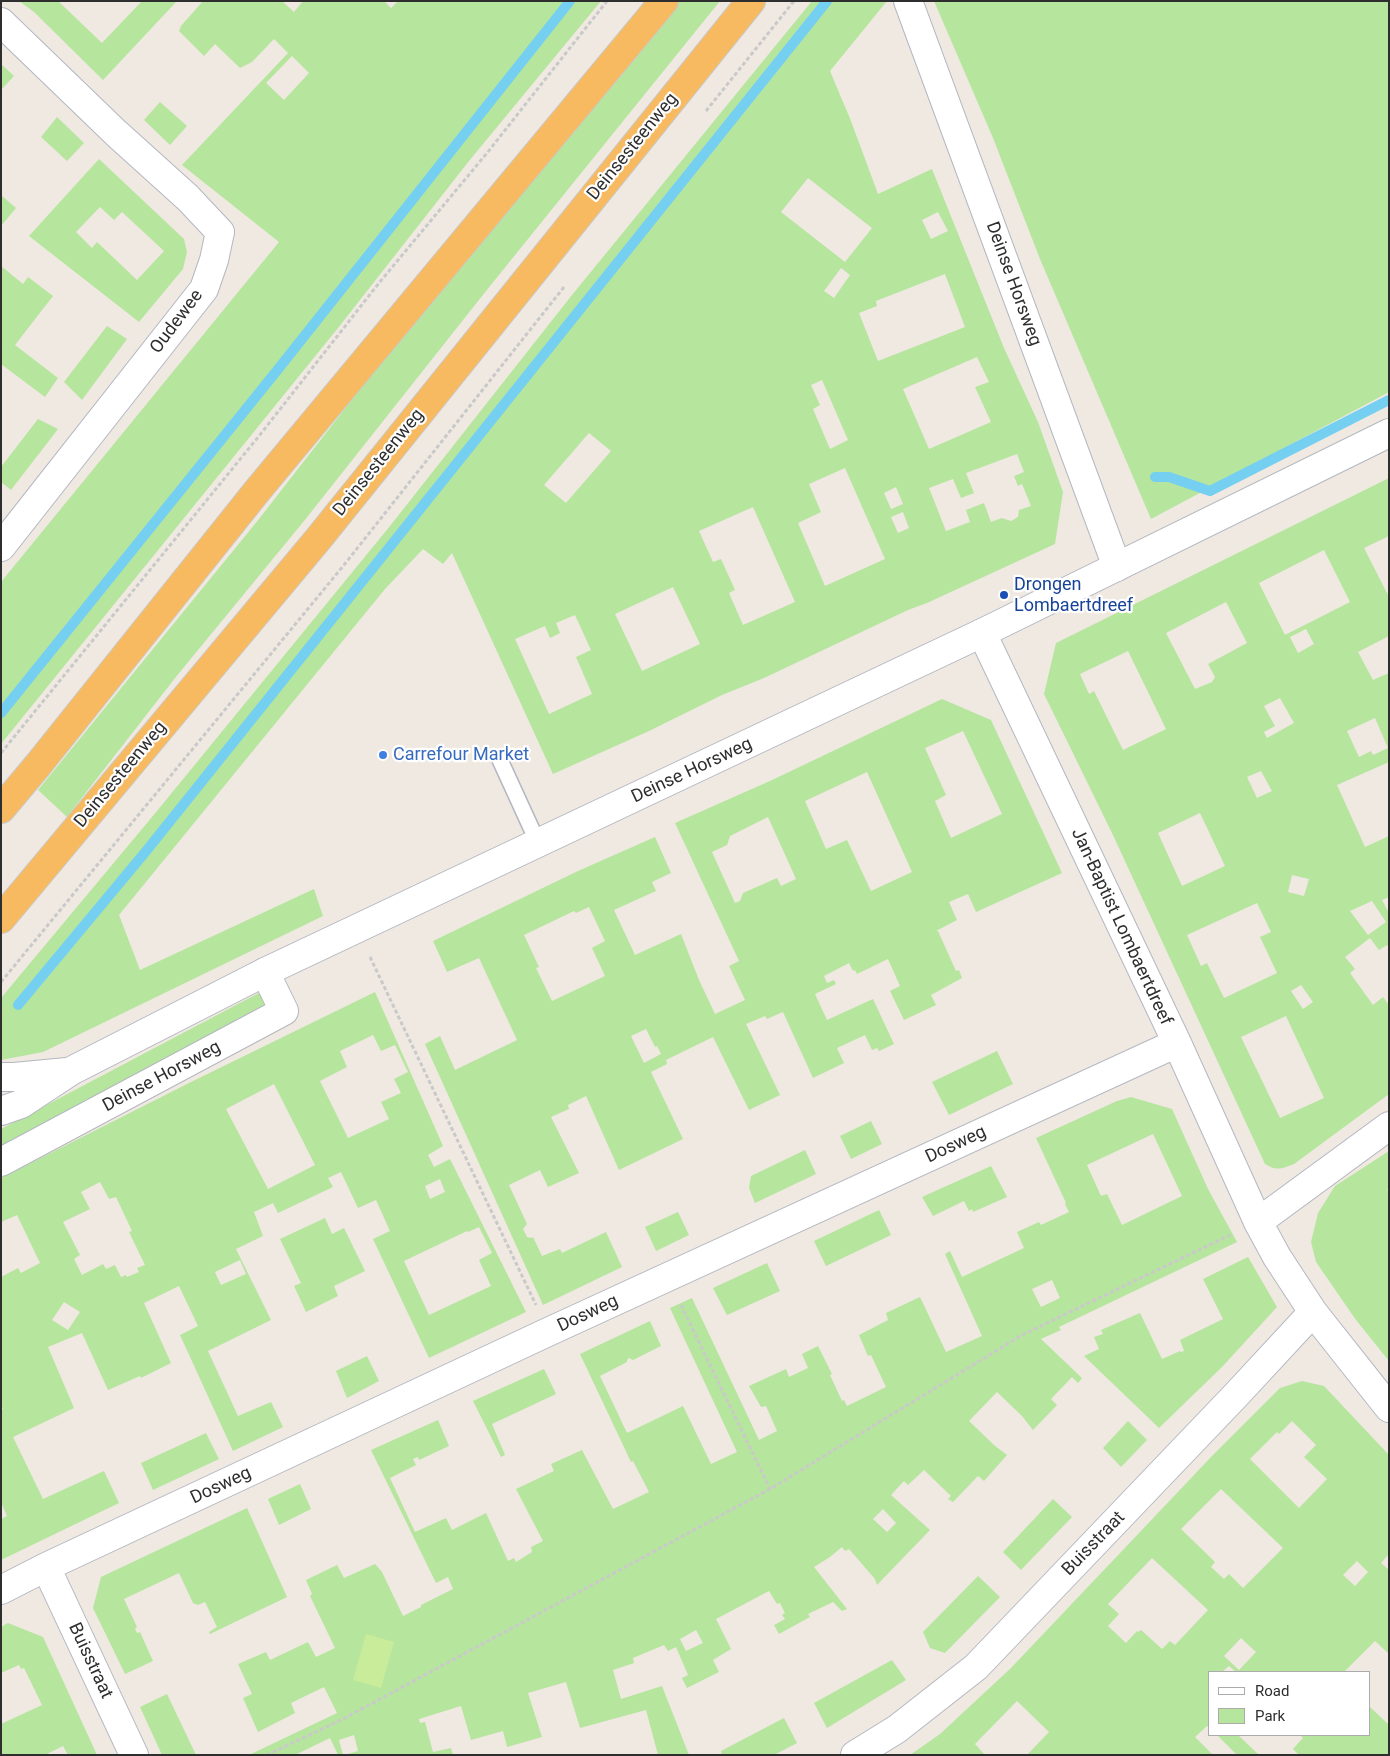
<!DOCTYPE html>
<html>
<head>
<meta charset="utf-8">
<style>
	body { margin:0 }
	#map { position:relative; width:1390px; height:1756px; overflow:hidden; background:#efe9e1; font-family:Roboto,sans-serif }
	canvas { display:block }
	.frame { position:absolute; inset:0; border:2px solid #2e2e2e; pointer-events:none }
	.legend { position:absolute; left:1208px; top:1671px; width:162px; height:65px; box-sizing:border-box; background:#fff; border:1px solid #ababab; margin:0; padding:6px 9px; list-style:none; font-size:15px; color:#2e2e2e }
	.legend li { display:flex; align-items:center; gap:10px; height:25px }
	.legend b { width:25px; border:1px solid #ababab }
</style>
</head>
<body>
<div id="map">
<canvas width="1390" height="1756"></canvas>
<div class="frame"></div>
<ul class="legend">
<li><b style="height:6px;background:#fff"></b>Road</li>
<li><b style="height:14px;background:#b6e59e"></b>Park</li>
</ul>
</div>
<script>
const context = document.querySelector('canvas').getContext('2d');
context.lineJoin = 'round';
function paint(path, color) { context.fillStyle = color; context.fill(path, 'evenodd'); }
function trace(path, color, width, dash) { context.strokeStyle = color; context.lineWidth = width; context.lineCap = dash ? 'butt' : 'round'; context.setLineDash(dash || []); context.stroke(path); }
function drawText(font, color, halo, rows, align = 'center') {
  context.font = font + ' Roboto,sans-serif'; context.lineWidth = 4.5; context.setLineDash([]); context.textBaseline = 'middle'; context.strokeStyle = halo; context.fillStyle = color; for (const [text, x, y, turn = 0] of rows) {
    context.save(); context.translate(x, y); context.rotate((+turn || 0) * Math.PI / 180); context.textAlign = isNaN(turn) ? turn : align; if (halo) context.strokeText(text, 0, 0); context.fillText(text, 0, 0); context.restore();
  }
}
paint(new Path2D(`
	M19,1H58L102,43L142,1H177L103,80L34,12Z
	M203,1H282L294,12L303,1H384L391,8L398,1H601L469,161L338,328L1,744V582L279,242L182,165L288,53L274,39L252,62L240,68L215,44L204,56L179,31L181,26ZM292,56L309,73L284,100L266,83Z
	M677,1H720L486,291L304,521L175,678L67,817L38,790L259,519L448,276Z
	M812,1H887L830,71L851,121L878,194L932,169L1004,348L1038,422L1063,492L1055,544L927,603L908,610L764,678L722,695L649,731L553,774L452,553L443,564L423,549L385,589L119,915L140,970L314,889L323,916L43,1052L1,1060V998L157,811L390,526L572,295ZM808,178L872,228L845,262L781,212ZM938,212L948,231L931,239L922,220ZM841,268L850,275L834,298L824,291ZM945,274L965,327L878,361L859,313L877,306L876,301ZM977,357L989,382L975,387L991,422L929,449L903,389ZM822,380L848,440L830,449L813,409L820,405L811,385ZM589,433L611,451L566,503L544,485ZM1017,454L1024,472L1014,476L1018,486L1022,484L1031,506L1019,510L1018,517L1011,521L1002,518L991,522L984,503L966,510L970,522L946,531L929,488L953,479L961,498L974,493L966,473ZM845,468L885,559L825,586L798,523L821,512L809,484ZM896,487L903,504L891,509L884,493ZM753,507L795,602L743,625L729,593L735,590L721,559L713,562L699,531ZM903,512L909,528L898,533L891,517ZM673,587L700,644L642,671L615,614ZM575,615L591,650L576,657L592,694L549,714L515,639L545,626L550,638L560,633L556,623Z
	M934,1H1389V392L1151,519L1040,259L993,138Z
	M1,64L14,76L1,90Z
	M160,102L187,126L170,145L144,120Z
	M57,117L84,143L67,161L41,137Z
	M99,159L184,239L187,252L183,269L139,322L29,236ZM100,207L114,220L122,212L164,251L137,280L97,242L92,248L76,232Z
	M1,195L16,208L1,226Z
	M1,266L23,284L28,277L53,296L15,345L58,378L45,397L1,364Z
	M107,326L127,339L82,400L64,382Z
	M38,419L58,429L11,490L1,482V467Z
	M1389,478V536L1364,548L1389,597V636L1358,652L1373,680L1389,673V762L1337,785L1365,847L1389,836V897L1382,900L1389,913V948L1387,945L1379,950L1370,938L1345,957L1355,969L1350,973L1373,1005L1383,997L1389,1005V1094L1294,1164C1282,1169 1276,1171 1265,1164L1112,833L1044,694L1056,643ZM1324,550L1350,602L1285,635L1259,583ZM1226,602L1247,643L1208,664L1215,677L1212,682L1195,689L1166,633ZM1306,629L1314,644L1298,653L1290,637ZM1128,651L1166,729L1123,750L1094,691L1089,694L1080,674ZM1280,698L1294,723L1267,738L1264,732L1275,726L1264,706ZM1375,718L1388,748L1373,755L1371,751L1359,757L1347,731ZM1261,771L1272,791L1257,798L1247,777ZM1200,813L1225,866L1182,886L1158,833ZM1292,875L1309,879L1304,896L1288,892ZM1372,901L1386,922L1368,935L1350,911ZM1257,903L1271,932L1260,937L1277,973L1224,998L1207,963L1201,966L1187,935ZM1301,985L1313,1002L1303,1009L1291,991ZM1286,1016L1324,1098L1280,1118L1241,1037Z
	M942,699L991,720L1062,873L976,912L968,894L949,902L957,920L936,931H938L956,971L959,970L962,978L931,995L936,1005L904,1020L890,991L900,986L888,959L857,974L855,970L853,971L849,963L824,976L827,983L834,980L836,984L815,994L827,1020L873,999L894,1044L879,1051L877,1048L872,1050L865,1035L837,1048L844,1063L813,1078L783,1012L767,1019L765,1016L746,1024L780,1095L749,1110L713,1037L666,1060L667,1064L651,1072L683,1139L619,1170L586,1096L568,1105L569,1109L551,1117L579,1173L548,1187L540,1170L509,1185L527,1224L523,1229L527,1237L531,1238L533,1237L542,1256L560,1249L562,1253L606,1232L622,1267L543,1305L425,1044L440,1036L455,1070L517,1040L479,958L447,972L433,941L578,871L655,837L671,873L652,882L656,891L614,910L635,955L681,934L699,980L715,1014L745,1000L729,966L739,961L675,823L770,781ZM963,731L1002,814L951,838L935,801L946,795L925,748ZM867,772L912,872L871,891L847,840L826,849L805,801ZM768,817L796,879L781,886L777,878L743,893L740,901L735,903L712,852L727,845L730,836ZM589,907L605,941L592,948L605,976L552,1001L536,968L539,967L524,935L574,911L576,913ZM646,1029L655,1047L657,1046L661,1054L644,1063L631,1036Z
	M272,986L284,1011L1,1162V1129Z
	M375,992L443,1146L428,1155L434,1167L450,1159L526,1312L429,1358L373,1239L390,1231L376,1200L358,1208L341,1172L328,1178L333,1187L278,1213L273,1203L254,1212L263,1236L236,1249L271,1320L208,1351L238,1416L271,1402L283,1427L233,1451L180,1335L198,1326L179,1286L144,1303L171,1363L141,1378L140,1376L108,1390L82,1333L48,1347L74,1408L13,1437L43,1499L104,1471L119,1503L1,1560V1519L7,1516L1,1502V1410L3,1409L1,1404V1277L18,1268L21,1273L40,1263L17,1215L1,1222V1178L191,1082ZM373,1035L381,1051L395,1045L408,1072L394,1079L401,1093L381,1102L389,1119L348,1138L320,1081L347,1067L340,1051ZM274,1084L315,1165L268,1189L226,1109ZM440,1179L445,1192L430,1199L425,1186ZM100,1182L109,1199L116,1197L132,1231L129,1232L145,1265L137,1268L139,1272L127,1277L126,1275L121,1277L115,1265L106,1269L103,1264L82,1275L74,1259L80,1255L63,1222L90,1209L81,1192ZM479,1227L492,1253L479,1260L491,1286L429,1315L404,1261L467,1231L468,1232ZM240,1260L246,1274L221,1285L215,1272ZM64,1302L80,1312L68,1330L52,1320Z
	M997,1051L1013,1084L949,1115L932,1082Z
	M1131,1097L1172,1109L1208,1189L1237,1242L1059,1327L1061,1330L1041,1339L1082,1378L1078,1383L1072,1377L1051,1399L1057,1405L1033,1430L1022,1416L997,1392L969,1421L994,1445L1007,1455L984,1481L978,1476L953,1502L948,1499L951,1496L924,1470L908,1485L904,1481L891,1495L930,1530L877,1585L875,1579L849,1549L845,1551L842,1547L830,1557L814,1567L847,1609L842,1611L833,1602L808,1614L810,1617L779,1634L774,1625L785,1619L782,1615L785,1613L780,1603L777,1604L769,1591L716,1619L731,1649L713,1660L719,1672L687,1688L682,1678L688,1675L676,1647L668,1651L664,1645L633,1658L634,1663L613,1670L621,1699L662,1686L689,1755H658L646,1710L580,1728L566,1682L528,1693L542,1737L507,1747L503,1731L471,1740L461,1706L419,1719L420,1723L425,1722L433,1752L451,1748L453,1755H345L358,1751L354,1735L339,1740L343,1755H338L330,1738L295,1755H249L337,1713L324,1687L291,1703L295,1713L258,1732L243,1698L252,1694L238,1664L266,1652L270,1660L308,1642L316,1657L335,1648L310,1596L312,1594L306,1580L337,1565L344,1578L375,1564L382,1572L403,1616L421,1607V1605L453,1589L448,1577L436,1583L371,1450L438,1420L449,1446L419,1460L418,1457L413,1459L416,1465L390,1478L415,1532L446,1518L452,1530L486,1513L508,1561L514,1558L516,1562L532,1552L531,1547L543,1541L516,1489L554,1471L551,1464L582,1450L613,1509L649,1492L633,1461L631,1462L580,1354L650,1321L661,1346L633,1360L629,1358L627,1360V1362L600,1376L627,1433L683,1406L711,1464L737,1452L670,1308L692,1298L759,1440L777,1431L766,1406L761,1407L749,1386L786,1369L789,1377L808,1368L802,1354L818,1346L832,1374L830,1375L842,1401L844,1400L847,1406L886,1387L871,1355L868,1356L859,1335L888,1320L886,1313L920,1297L946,1352L982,1336L945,1254L950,1251L962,1277L1024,1248L1017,1232L1039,1222L1041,1225L1069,1212L1065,1204L1066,1203L1036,1138L1117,1101ZM1153,1134L1182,1196L1122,1225L1107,1194L1101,1196L1087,1165ZM1052,1280L1060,1298L1041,1307L1032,1289ZM883,1509L896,1523L887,1532L873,1519ZM696,1630L703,1643L686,1651L680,1639Z
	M871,1121L882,1144L851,1159L840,1136Z
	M805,1150L816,1174L755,1203L749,1188L751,1176Z
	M1389,1151V1188L1387,1189L1389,1192V1361L1356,1320L1316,1262L1311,1242L1318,1213L1335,1186Z
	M991,1166L1007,1197L973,1212L972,1209L969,1211L964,1201L933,1216L922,1197Z
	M879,1210L891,1235L826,1266L814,1241Z
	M678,1212L689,1235L656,1251L645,1227Z
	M325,1218L332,1234L344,1228L365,1271L334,1286L338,1296L306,1312L294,1286L301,1283L280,1239Z
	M1248,1257L1277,1307L1222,1367L1159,1428L1084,1356L1099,1349L1094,1337L1103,1334L1101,1330L1140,1313L1162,1359L1180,1351L1181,1352L1184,1351L1180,1340L1223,1319L1203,1279Z
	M767,1263L780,1291L727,1315L713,1288Z
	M367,1356L379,1381L347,1398L336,1371Z
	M544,1369L556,1394L492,1424L505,1455L501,1457L473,1401Z
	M1302,1381L1324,1386L1389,1455V1554L1381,1563L1389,1570V1654L1375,1641L1344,1672H1236L1229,1666L1222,1672H1209V1727L1207,1726L1195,1737L1213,1755H1027L1049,1732L1017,1701L975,1744L985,1755H910L940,1734L1011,1668L1212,1456L1280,1388ZM1292,1421L1316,1445L1304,1457L1327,1479L1299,1508L1250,1459L1277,1432L1279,1434ZM1221,1489L1283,1548L1243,1588L1229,1574L1224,1579L1211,1567L1215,1562L1181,1529ZM1152,1558L1208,1610L1175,1645L1170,1641L1162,1649L1141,1630L1138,1632L1137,1631L1126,1643L1108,1626L1119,1614L1108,1604ZM1357,1561L1368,1572L1355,1586L1343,1575ZM1241,1638L1256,1652L1239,1670L1224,1656Z
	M1128,1421L1147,1440L1121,1467L1103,1448Z
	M206,1433L219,1459L153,1490L141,1463Z
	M300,1484L311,1509L279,1525L268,1499Z
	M1053,1499L1072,1517L1021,1570L1003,1552Z
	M247,1508L287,1597L210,1634L209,1632L217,1627L205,1602L198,1605L193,1603L179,1573L124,1599L137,1627L135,1629L137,1633L140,1632L153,1661L125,1674L93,1608L101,1577Z
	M978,1576L1000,1597L945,1653L930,1648L923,1632Z
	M8,1623L43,1637L97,1755H68L63,1746L45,1755H1V1724L42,1705L24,1668L21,1669L19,1665L1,1673V1627Z
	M892,1660L906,1680L827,1728L814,1703Z
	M167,1694L196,1755H162L140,1707Z
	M1369,1706L1388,1724L1389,1723V1755H1299L1293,1749L1303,1738L1300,1735H1369Z
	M784,1718L797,1743L774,1755H722L721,1751Z
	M1217,1735H1238L1259,1755H1237Z`), '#b6e59e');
paint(new Path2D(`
	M366,1634L394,1642L381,1688L353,1680Z`), '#c9ec9a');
trace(new Path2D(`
	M1155,477H1169L1210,491L1389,400
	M1,713L279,368L570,1
	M18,1005L147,850L827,1`), '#75cff0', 10);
const service = new Path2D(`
	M500,760L538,843`);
const minor = new Path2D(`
	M908,1L1117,567
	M1,22L116,133L188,198L220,232L214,260L204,289L1,547
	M982,633L1177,1043L1258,1222L1277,1257L1313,1312L1389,1408
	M1,1162L284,1011L265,972
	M1258,1222L1389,1126
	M46,1567L134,1755
	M1,1590L46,1567L548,1332L1177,1043
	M855,1755L897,1729L976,1667L1237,1394L1313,1312`);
const tertiary = new Path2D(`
	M1,1077H14L67,1072
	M1,1111L21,1104L71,1071L265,972L982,633L1389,433`);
const trunk = new Path2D(`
	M1,809L38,765L257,491L664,1
	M1,919L319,538L751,1`);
trace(service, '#b4b7c1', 18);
trace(minor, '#b4b7c1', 30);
trace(tertiary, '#b4b7c1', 30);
trace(trunk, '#c9c9c9', 30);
trace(new Path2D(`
	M706,111L794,1
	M1,753L259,436L379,283L487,153L607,1
	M370,957L536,1305
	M1,982L344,565L564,287
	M681,1305L770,1489
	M267,1755L343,1719L770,1489L1022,1335L1230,1235`), '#c9c9c9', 3, [4, 2.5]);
trace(service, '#fff', 15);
trace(minor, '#fff', 28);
trace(tertiary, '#fff', 28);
trace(trunk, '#f8ba60', 28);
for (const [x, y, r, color] of [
	[1004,595,5,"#1a4fb4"],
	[383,755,5,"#3f7fe0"]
]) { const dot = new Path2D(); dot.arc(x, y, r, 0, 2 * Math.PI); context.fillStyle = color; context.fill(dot); trace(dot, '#fff', 2); }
drawText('18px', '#2e2e2e', '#fff', [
	["Deinsesteenweg",633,147,-51],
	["Deinse Horsweg",1013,284,70],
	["Oudewee",177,322,-53],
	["Deinsesteenweg",379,463,-51],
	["Deinse Horsweg",692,771,-25],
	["Deinsesteenweg",121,775,-50],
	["Jan-Baptist Lombaertdreef",1121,927,65],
	["Deinse Horsweg",162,1077,-28],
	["Dosweg",956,1145,-25],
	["Dosweg",588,1314,-25],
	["Dosweg",221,1486,-25],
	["Buisstraat",1094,1544,-46],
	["Buisstraat",90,1661,65]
]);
drawText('18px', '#164399', '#fff', [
	["Drongen",1014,585],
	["Lombaertdreef",1014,606]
], 'left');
drawText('18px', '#366cbe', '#fff', [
	["Carrefour Market",393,755]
], 'left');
</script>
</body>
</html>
